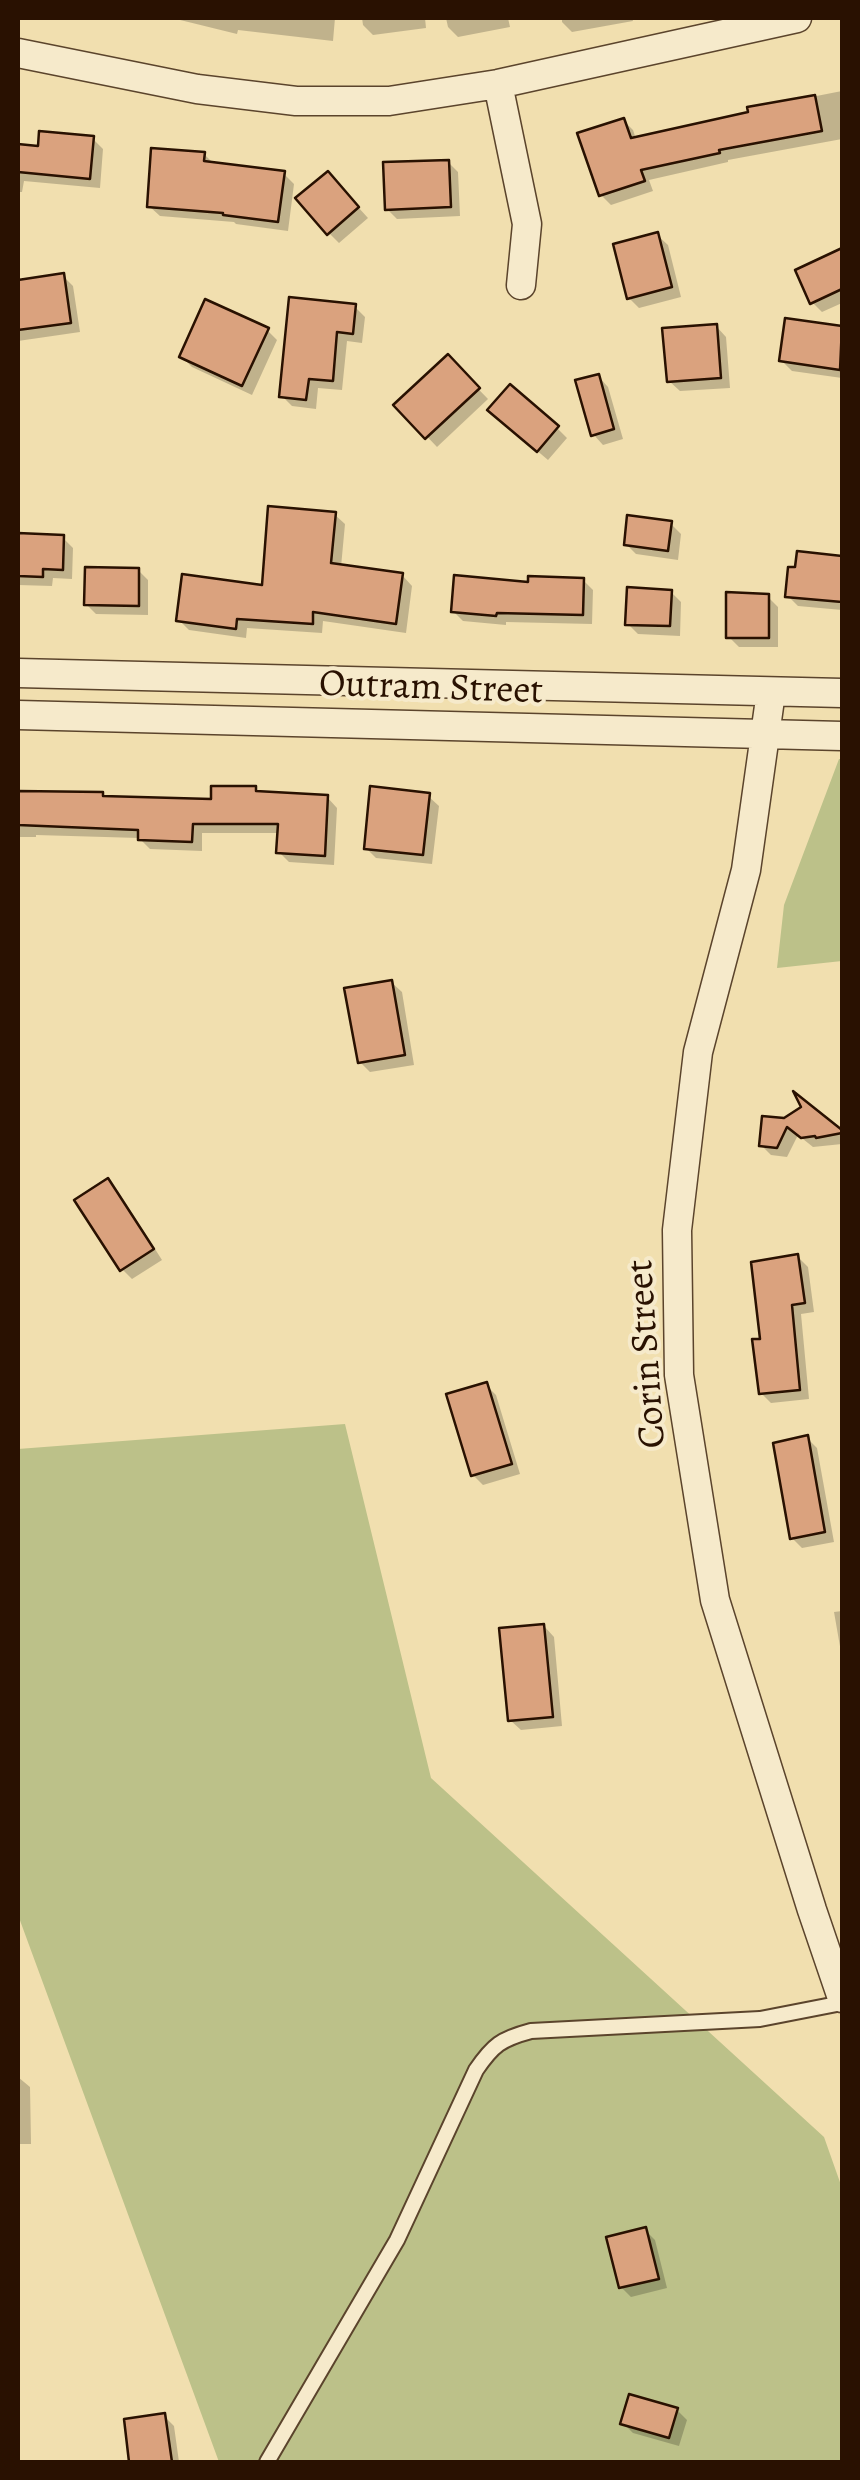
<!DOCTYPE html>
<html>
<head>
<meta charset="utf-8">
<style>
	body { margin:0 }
	#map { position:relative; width:860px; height:2480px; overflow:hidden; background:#f1dfaf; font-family:Alegreya,serif }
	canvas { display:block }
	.frame { position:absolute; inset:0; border:20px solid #291101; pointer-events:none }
</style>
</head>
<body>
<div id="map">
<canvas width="860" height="2480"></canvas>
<div class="frame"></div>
</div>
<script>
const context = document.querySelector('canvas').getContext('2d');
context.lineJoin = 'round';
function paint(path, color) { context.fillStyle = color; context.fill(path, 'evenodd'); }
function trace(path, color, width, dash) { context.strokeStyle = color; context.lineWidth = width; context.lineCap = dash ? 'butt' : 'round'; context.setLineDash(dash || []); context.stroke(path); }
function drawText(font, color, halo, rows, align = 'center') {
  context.font = font + ' Alegreya,serif'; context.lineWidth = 8; context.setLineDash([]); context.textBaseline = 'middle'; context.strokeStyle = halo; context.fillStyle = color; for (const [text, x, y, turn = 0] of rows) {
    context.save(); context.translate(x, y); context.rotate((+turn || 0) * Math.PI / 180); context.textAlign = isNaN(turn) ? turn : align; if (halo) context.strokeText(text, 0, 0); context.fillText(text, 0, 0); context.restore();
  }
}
paint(new Path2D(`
	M839,759H842V961L777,968L784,905Z
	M345,1424L431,1778L824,2137L842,2188V2462H219L18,1915V1449Z`), '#bcc189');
paint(new Path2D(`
	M172,18H335L333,41L238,30L237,34Z
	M362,18H425L426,28L373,35L363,25Z
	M446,18H508L510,27L458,37L448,27Z
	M562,18H632L633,21L572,32L562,22Z
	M842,91V139L728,160V162L649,180L653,191L611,205L601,195L623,120L633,130L636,139L751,114L750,109Z
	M93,139L103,149L100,188L24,181L22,192H18V146L40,149Z
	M204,154L214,164L283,173L294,184L288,231L236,224L234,222L160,216L149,206Z
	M448,162L458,172L460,216L397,219L387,209Z
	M337,184L368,218L339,243L329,233Z
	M657,235L668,245L681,297L639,308L629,298Z
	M842,251V303L822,312L812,302L798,271Z
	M63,276L73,286L80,332L18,341V283Z
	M355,307L365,317L362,343L347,341L342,390L318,388L316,409L292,406L282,396Z
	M787,321L842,329V378L792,371L782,361Z
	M716,326L726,337L730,388L680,391L669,381Z
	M267,330L277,340L252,395L192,367L182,357Z
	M448,358L488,399L437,447L397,405Z
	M598,376L608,387L623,439L603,445L593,434Z
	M501,420L557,428L567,438L548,460Z
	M334,514L345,524L341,567L402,575L412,586L406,633L323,621L322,633L247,628L246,638L189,630L179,620L264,587Z
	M671,524L681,534L678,560L636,554L626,544Z
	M18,536L63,538L73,548L72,579L53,578L52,586L18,585Z
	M799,554L842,558V610L798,606L788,596L797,570Z
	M138,570L148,580V615L96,614L86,604Z
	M583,580L593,590L592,624L506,622V625L463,621L453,611L531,585Z
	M671,592L681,602L680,636L638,634L628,624Z
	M768,597L778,607V647H739L729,637Z
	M255,788L260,793L327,797L337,808L334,865L289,862L279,852L280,833H202V851L150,849L139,838L36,835V837H18V793L102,794L106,799L213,802Z
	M428,796L439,806L432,864L376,858L366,848Z
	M391,982L402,992L414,1065L370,1072L360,1062Z
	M800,1100L842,1133V1144L813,1147L798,1135L787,1157L771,1155L761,1145L784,1120L805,1108Z
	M108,1181L118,1191L162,1260L132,1279L122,1269Z
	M798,1257L808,1267L814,1312L801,1314L809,1399L771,1403L761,1393L762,1341Z
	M486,1385L496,1395L520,1474L483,1485L473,1475Z
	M807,1438L817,1448L834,1542L802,1548L792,1538Z
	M842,1611V1658L834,1612Z
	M544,1626L554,1637L562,1726L521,1730L510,1720Z
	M18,2077L30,2087L31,2144H18Z
	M645,2230L655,2240L667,2288L631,2297L621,2287Z
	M677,2410L687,2420L679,2446L633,2433L623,2423Z
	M164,2416L174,2426L179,2462H132L126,2421Z`), '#0003');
const building = new Path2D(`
	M815,95L822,131L719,150L720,153L641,170L645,181L599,196L577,133L624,118L631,138L748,112L747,107Z
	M39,131L94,136L90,179L18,172V144L38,146Z
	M151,148L205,152L204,161L285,171L278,222L223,215V213L147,207Z
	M449,160L451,207L385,210L383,162Z
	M328,171L359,207L327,235L295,198Z
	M658,232L672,287L627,299L613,244Z
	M842,248V289L810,304L795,270Z
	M64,273L71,323L18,330V280Z
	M289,297L356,304L353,334L337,332L333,381L309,379L306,400L279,397Z
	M205,299L269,328L242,386L179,357Z
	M785,318L842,326L840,370L779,361Z
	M717,324L721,378L667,382L662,328Z
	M448,354L480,388L425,439L393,405Z
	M599,374L614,429L591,436L575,380Z
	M510,384L559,426L537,452L487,410Z
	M268,506L336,512L331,563L403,573L396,624L313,612V624L237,619L236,629L176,621L182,574L262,585Z
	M627,515L672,521L668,551L624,545Z
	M18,533L64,535L63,570L43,569V577L18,576Z
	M797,551L842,556V602L785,597L788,567H795Z
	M85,567L139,568V606L84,605Z
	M454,575L528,582V576L584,578L583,615L497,613L496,616L451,612Z
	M627,587L672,590L670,626L625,625Z
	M726,592L769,594V638H726Z
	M211,786H256V791L328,795L325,856L276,853L278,824H193L192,842L138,840V830L18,825V791L103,792V796L211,799Z
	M370,786L430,793L423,855L364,849Z
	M392,980L405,1055L358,1063L344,988Z
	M793,1091L842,1130V1133L816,1138L815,1136L801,1138L787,1127L777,1148L759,1146L762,1116L784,1118L801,1107Z
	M108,1178L154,1249L120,1271L74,1200Z
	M798,1254L805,1303L792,1305L800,1390L759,1394L752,1339H760L751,1262Z
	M487,1382L512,1464L471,1476L446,1394Z
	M808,1435L825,1532L790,1539L773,1443Z
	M544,1624L553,1717L508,1721L499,1628Z
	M646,2227L659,2279L619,2288L606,2237Z
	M629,2394L678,2408L669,2438L620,2424Z
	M165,2413L172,2462H129L124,2419Z`);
paint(building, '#daa27e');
trace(building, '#291101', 2.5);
const service = new Path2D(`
	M267,2462L397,2240L476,2070C493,2045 501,2039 531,2031L760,2019L842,2003`);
const minor = new Path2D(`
	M18,53L197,89L296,101H389L498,84L797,18
	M498,84L527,224L521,285
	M18,673L842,693
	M771,692L746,870L698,1052L677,1230L679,1375L715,1600L812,1910L842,1998
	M18,715L842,736`);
trace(service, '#5b442c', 18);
trace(minor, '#5b442c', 31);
trace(service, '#f6eacb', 14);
trace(minor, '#f6eacb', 28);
drawText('38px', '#291101', '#f6eacb', [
	["Outram Street",431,689,2],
	["Corin Street",648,1354,-94]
]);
</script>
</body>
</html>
